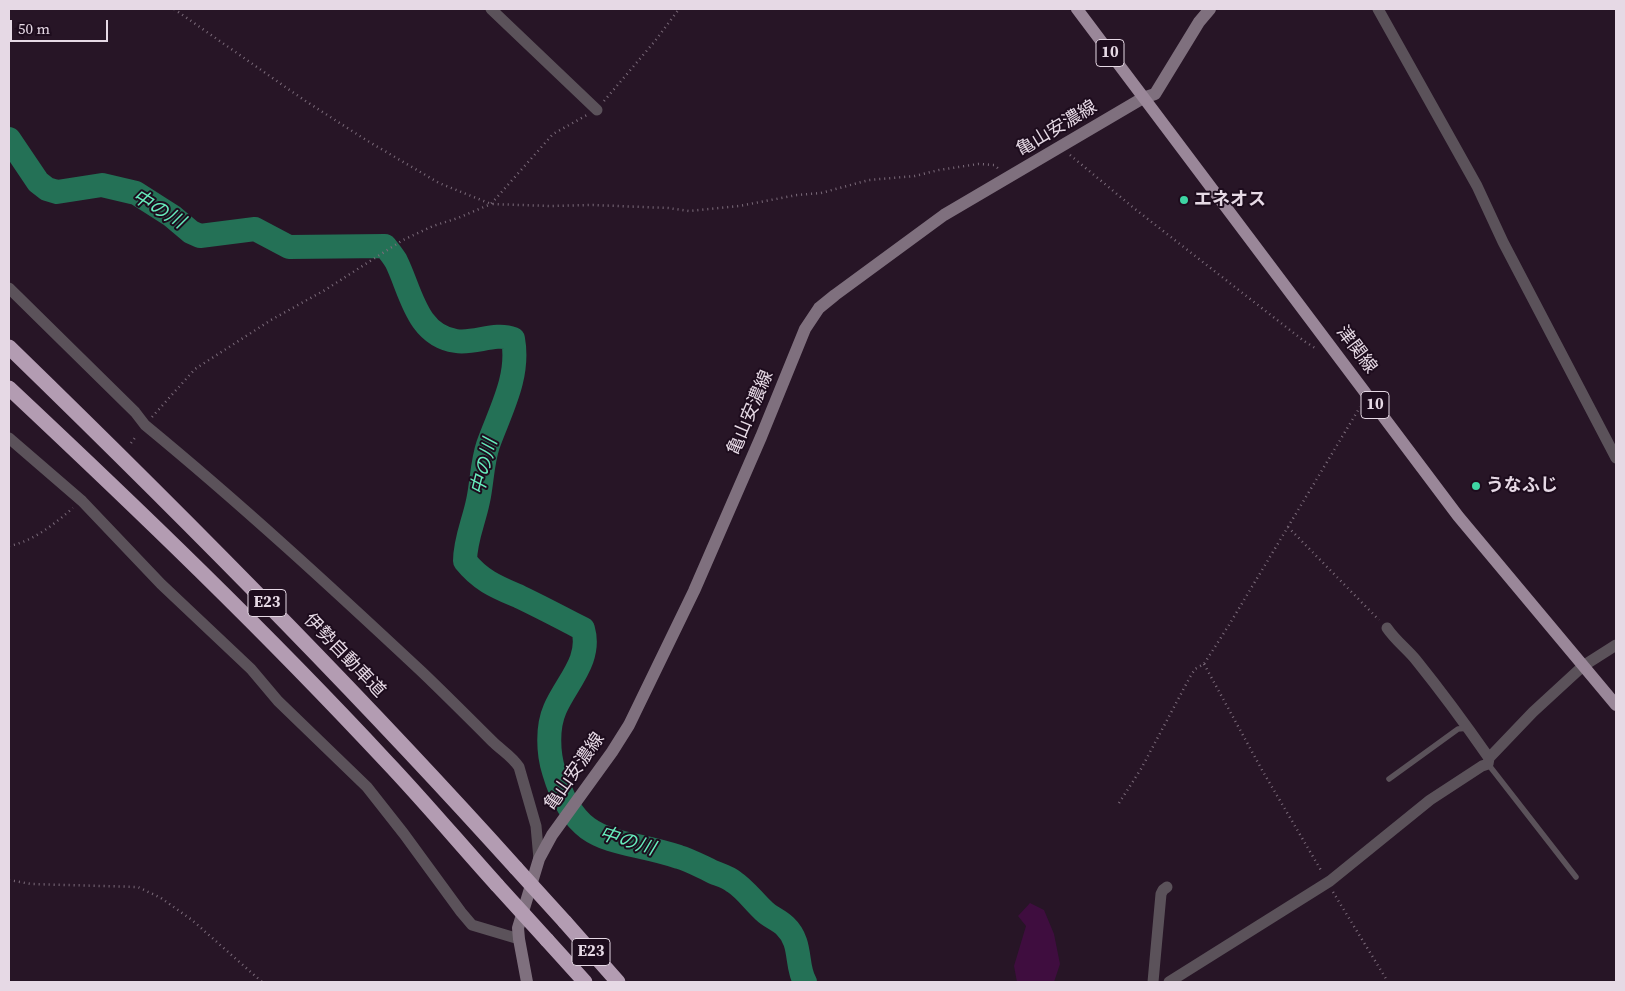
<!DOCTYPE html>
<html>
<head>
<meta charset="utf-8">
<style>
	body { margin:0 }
	#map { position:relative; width:1625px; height:991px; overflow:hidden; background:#271526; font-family:"Source Serif 4",serif }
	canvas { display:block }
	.frame { position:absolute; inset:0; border:10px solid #e6d9e5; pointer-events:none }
	.scale { position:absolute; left:10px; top:20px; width:98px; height:22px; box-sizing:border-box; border:2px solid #e6d9e5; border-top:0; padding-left:6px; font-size:15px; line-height:18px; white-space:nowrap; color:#e6d9e5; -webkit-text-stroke:4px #1d0c1d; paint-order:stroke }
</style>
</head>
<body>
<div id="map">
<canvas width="1625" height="991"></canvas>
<div class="frame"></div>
<div class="scale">50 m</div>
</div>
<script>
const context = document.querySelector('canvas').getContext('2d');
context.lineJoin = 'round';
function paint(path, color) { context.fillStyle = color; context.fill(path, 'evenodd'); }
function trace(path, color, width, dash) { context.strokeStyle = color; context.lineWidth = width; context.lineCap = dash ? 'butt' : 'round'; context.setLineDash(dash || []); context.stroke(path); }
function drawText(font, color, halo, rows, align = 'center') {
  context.font = font + ' "Source Serif 4","Noto Sans JP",serif'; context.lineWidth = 4; context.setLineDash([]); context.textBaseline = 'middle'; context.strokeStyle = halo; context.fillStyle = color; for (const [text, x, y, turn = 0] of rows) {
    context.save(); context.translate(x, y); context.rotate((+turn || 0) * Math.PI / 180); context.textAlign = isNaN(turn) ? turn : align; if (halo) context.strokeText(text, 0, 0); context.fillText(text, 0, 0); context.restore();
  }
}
paint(new Path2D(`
	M1030,903L1044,910L1054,934L1060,964L1054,982H1017L1014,966L1026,926L1018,916Z`), '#3f0d3f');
trace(new Path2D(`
	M9,139L38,182L47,189L57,192L102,185L136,193L172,216L191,232L200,236L255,229L289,247L385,246C389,251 393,256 396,261C411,291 416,335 456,341C475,344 495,332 513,339C520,377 500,411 488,445C482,463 482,483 478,501C474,521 465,540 465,561C481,581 497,587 520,597C541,607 562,618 583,629C592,660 566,683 555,709C547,727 548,753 554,772C577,850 616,836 679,857C690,860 702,867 713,872C720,875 728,877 734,882C745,889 754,902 764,911C770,917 779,920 785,926C803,943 795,965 805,982`), '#247156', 24);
trace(new Path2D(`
	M174,9L304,100L366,140L439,183L491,204L550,206L593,205L668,208L689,211L739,206L797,195L821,193L869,180L915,176L939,170L978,164L994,165L1000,170
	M604,101L655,41L679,9
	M1070,155L1135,209L1304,341L1315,348
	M152,417L195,369L271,320L325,290L403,240L433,226L458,218L491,204L553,134L587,115
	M131,443L137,435
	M1288,527L1379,620
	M9,546C34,541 54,524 73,508
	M1204,664L1262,770L1322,872
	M1119,803L1141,769L1190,677L1195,669L1204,664L1229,625L1360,407
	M9,880L31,884L138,887L161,898L192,920L262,982
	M1333,892L1388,982`), '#7c6c7b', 2.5, [1, 4]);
trace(new Path2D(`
	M1488,764L1576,877
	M1389,779L1458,729L1468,728`), '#5b525a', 5.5);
trace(new Path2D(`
	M491,9L597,110
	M1378,9L1477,186L1503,242L1616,458
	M9,288L135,412L145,425C241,504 331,587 422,672C446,695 469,718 492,741C501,750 512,756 519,767L536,826L539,859
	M9,438L82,501L161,584L251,669L278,701L367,787L404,834L461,912L472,925L519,939
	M1387,628C1395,640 1407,649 1416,660C1441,691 1466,725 1489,758
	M1153,982L1161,894L1163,890L1167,887
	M1169,982L1330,881L1430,800L1482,766L1488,764L1489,758L1533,712L1583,666L1616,645`), '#5b525a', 11);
trace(new Path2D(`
	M527,982L519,939L518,928L539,859L552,835L612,752L629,725L694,591L761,437L805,329L819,308L835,295L944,215L1143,98L1155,94L1199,22L1210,9`), '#7f707e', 12);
trace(new Path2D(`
	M1077,9L1458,516L1616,705`), '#9a8799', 12);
trace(new Path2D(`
	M9,347C183,516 354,688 516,868
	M9,388C138,509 265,631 386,761C424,801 460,844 497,885
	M565,922L618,982
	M547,940L585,982`), '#b39cb2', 15);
trace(new Path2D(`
	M516,868L565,922
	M497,885L547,940`), '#b39cb2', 15);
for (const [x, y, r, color] of [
	[1184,200,5,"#3ed4a3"],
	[1476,486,5,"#3ed4a3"]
]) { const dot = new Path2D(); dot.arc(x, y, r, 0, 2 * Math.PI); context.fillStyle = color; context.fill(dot); trace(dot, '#1d0c1d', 2); }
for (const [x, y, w] of [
	[1110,53,28],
	[1375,405,28],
	[267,603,38],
	[591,952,38]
]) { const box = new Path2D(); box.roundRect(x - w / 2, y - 13.5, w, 27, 4); context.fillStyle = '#1d0c1d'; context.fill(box); trace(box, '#e6d9e5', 1); }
drawText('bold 16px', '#e6d9e5', null, [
	["10",1110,53],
	["10",1375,405],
	["E23",267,603],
	["E23",591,952]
]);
drawText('18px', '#e6d9e5', '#1d0c1d', [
	["亀山安濃線",1057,129,-31],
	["津関線",1356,350,53],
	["亀山安濃線",751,413,-67],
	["伊勢自動車道",344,656,46],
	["亀山安濃線",575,772,-55]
]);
drawText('bold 18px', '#e6d9e5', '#1d0c1d', [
	["エネオス",1194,200],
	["うなふじ",1486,486]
], 'left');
drawText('italic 19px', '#67ecbc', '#1d0c1d', [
	["中の川",158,210,31],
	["中の川",485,467,-76],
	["中の川",627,842,17]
]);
</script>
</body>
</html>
